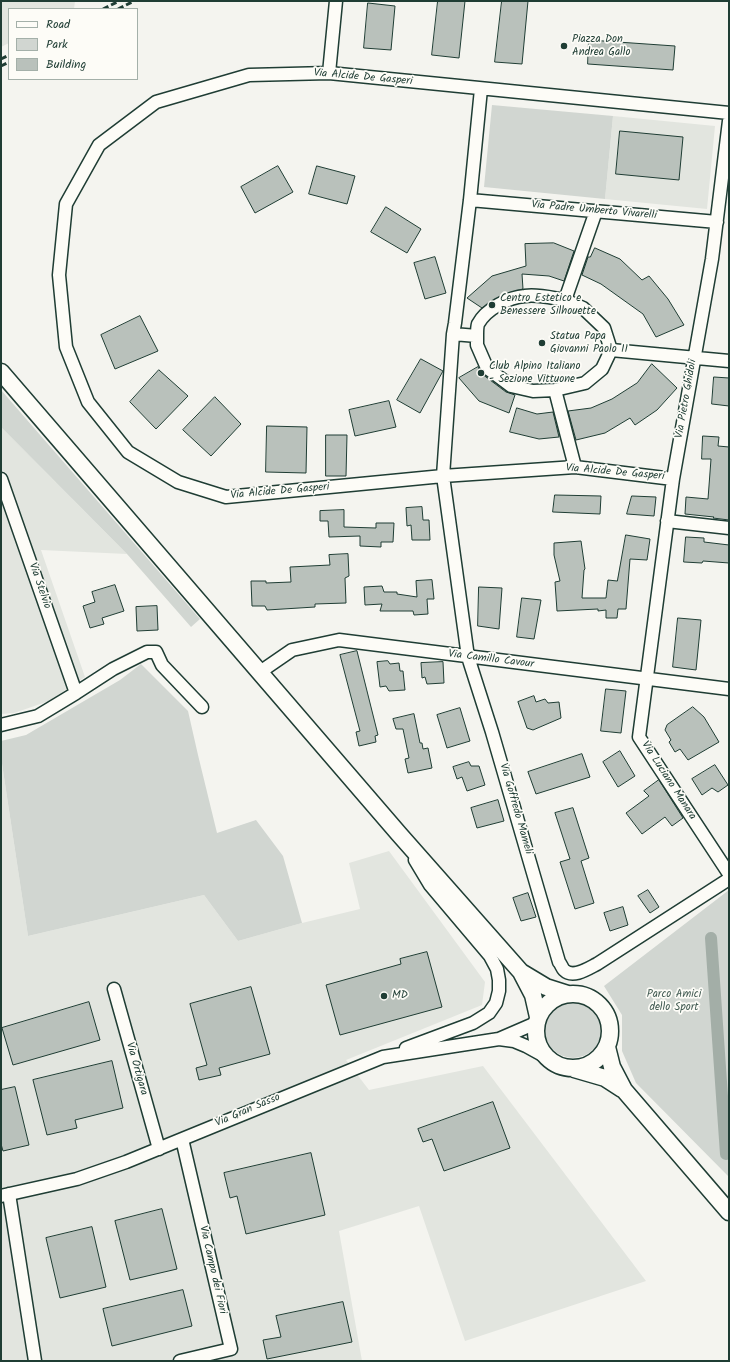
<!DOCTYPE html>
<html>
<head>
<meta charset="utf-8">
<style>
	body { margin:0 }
	#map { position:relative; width:730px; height:1362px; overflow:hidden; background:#f4f4ef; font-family:Kalam,sans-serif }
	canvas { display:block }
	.frame { position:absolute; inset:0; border:2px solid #1f3d34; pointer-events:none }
	.legend { position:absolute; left:8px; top:8px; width:130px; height:72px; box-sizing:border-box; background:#fdfcf7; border:1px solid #a4b0a9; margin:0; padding:5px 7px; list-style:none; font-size:12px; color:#1f3d34 }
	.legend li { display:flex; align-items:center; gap:8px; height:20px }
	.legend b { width:20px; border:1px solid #a4b0a9 }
</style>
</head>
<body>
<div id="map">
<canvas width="730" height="1362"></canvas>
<div class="frame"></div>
<ul class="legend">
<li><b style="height:5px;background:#fdfcf7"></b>Road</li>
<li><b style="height:11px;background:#d1d6d1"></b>Park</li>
<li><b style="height:11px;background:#b9c1bb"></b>Building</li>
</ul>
</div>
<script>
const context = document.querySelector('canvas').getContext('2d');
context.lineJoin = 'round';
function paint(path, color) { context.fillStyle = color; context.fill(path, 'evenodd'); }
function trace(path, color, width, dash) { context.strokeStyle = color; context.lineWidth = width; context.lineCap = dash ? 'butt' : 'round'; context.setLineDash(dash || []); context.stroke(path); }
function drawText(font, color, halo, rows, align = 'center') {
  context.font = font + ' Kalam,sans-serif'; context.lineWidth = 3.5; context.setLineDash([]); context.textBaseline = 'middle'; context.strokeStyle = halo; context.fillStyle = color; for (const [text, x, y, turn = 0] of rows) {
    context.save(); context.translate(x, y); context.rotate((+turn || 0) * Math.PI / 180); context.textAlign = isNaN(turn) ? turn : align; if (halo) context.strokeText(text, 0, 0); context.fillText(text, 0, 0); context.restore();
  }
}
paint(new Path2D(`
	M1,1H75L74,9H9V43L1,47Z
	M613,116L715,126L707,209L605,199Z
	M1,427L127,554L41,550L85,677L49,701L14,713L1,714Z
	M1,757L28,936L204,895L238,941L302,923L360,909L349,863L389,851L485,982L482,1005L346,1060L369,1090L483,1066L646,1281L465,1341L419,1206L339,1231L362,1361H1Z`), '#e2e5df');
paint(new Path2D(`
	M492,105L613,116L605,199L484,187Z
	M1,390L200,619L191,627L127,554L1,427Z
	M141,664L188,711L198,755L217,833L256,820L283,856L302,923L238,941L204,895L28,936L1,757V741L26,735L120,680Z
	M729,890V1177L636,1083L622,1051V1015L604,986Z
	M545 1030a28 28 0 1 1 56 0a28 28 0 1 1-56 0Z`), '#d1d6d1');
trace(new Path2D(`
	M711,938L726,1154`), '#a3aea7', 12);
const building = new Path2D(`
	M438,1H465L459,58L432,55Z
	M502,1H528L522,64L495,62Z
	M368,3L395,6L391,50L364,48Z
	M589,40L675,46L673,70L588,64Z
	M620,131L683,137L679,180L616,174Z
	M278,166L293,192L255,213L241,187Z
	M317,166L355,176L347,204L309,194Z
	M386,207L421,229L407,253L371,232Z
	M554,243L574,251L564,281L549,276L522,274L523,289L502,295L482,308L467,298L492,276L526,266L525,244Z
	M595,248L620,259L642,280L649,276L668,299L684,325L656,337L643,314L601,284L582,275L588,257H590Z
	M435,257L446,293L425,299L414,263Z
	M140,316L158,351L115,369L101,335Z
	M421,359L443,371L420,413L397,400Z
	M652,364L677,388L657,410L635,425L630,418L605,433L576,440L568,411L591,408L612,399L637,383Z
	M478,367L482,374L506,392L515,395L509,413L479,401L459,378Z
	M159,370L188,396L156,429L130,402Z
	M714,377L729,378V406L712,404Z
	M215,397L241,424L211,456L183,430Z
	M389,401L396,427L355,436L349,410Z
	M517,408L537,414L553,412L559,437L539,439L510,432Z
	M267,426L307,427L306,473L266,472Z
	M326,435H347L346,476H326Z
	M703,436L719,437L718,446L729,447V520L713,518L714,517L685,514L686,497L708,499L711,459H702Z
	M555,495L601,496L600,514L553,512Z
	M632,496L656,497L654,516L627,514Z
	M422,507L423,520H429L430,540H412L411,525L407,526L406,508Z
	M344,510V527L376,528V523H394L393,542H381V547L360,546V536L329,537L328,521H320V511Z
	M626,535L650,539L647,560L630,559L626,609H618L617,618H606V610L598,611V609L557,611L555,582L560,581L554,555V543L581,541L585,569L584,570L582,598H606L608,580L617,581Z
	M686,537L704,538V542L729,545V563L703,561L702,563L684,562Z
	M348,554L349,576L345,578L346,603L315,604V607L267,610L265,606H252L251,581H266V583L291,582L290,567L330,565L329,555Z
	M432,580L434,599H427L428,614L414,615L413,611H380L382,604L365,605L364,587L382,586L384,592H397V594L417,597L416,581Z
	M115,585L124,611L102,618L104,624L90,628L83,606L95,602L92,592Z
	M479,587L502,588L499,629L478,626Z
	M522,598L541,600L534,639L517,637Z
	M157,606L158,630L137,631L136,607Z
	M678,618L701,620L696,670L673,667Z
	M357,651L378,735L375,736L376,742L359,746L356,732L360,731L340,655Z
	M388,661L390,664L399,663L400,671H403L405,690L389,691L386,686L380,687L377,662Z
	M443,662L444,683L427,684L425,677L422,678L421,663Z
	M606,689L626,691L621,733L601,731Z
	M534,696L536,702L545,699L548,703L559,702L561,718L533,730L527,728L518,702Z
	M693,707L704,717L719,742L688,760L680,749L675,752L669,742L671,740L665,730L667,725Z
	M460,708L470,741L447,748L437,715Z
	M414,714L420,743H422L423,749L428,748L432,768L408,773L405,759L409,758L403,729H396L393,719Z
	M620,751L635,776L618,787L603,762Z
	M582,754L590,777L536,794L528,772Z
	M469,762L471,766H479L485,785L467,791L462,777L457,779L453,767Z
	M715,765L728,785L718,792L712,788L702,795L692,779Z
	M659,780L683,818L672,826L665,817L642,834L626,813L649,796L644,791Z
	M498,800L504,821L477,828L471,808Z
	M573,808L589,858L581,861L594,903L575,909L560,862L570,859L555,813Z
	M648,890L659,907L650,913L638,896Z
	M528,893L536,917L521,921L513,898Z
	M623,907L628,925L610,931L604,913Z
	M427,952L442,1007L340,1035L326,985L401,964L400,959Z
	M251,987L270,1054L219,1068L221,1075L199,1080L196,1068L207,1065L190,1004Z
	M89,1002L100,1040L13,1065L2,1028Z
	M112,1061L123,1108L75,1120L77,1128L47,1135L33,1080Z
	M15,1087L29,1145L3,1151L1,1144V1090Z
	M493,1102L510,1148L444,1171L432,1139L423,1142L418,1129Z
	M311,1153L325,1215L246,1234L237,1196L230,1198L224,1173Z
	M162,1209L177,1269L130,1280L115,1221Z
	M92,1227L106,1287L60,1298L46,1238Z
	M183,1290L192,1326L112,1346L103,1309Z
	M343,1302L352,1342L267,1359L263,1340L281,1337L276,1316Z`);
paint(building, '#b9c1bb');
trace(building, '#1f3d34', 1);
const minor = new Path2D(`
	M329,73L336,1
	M481,89L470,200L455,323L453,334L443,476L468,657L492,732L559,962C561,964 562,968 564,970C573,979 589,968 597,964L729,879
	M729,121L712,259L673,479L639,737L729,874
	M470,200L717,222
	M596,211L565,300L583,308L604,328L611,350L729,361
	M453,334L477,336V345L487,368L511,386L533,391L555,390
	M477,336C477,332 477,327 478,324C486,309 509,297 525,296C538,294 552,298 565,300
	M575,467L555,390L585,383L602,369L611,350
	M1,479L76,693
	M673,479L575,467L443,476L226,497L178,482L128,452L88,402L66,347L59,275L66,204L99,145L156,102L249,75L329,73L729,113
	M667,521L729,528
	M260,672L292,650L339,640L729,689
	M1,725L38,716L76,693L113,669L147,652H156L162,665L202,707
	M114,989L159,1149
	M499,1039L514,1041L526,1046L546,1057
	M406,1048L473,1023L489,1013L496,1003L499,991V980L497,969L490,956L430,885L415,860
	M9,1194L35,1361
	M1,1196L77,1179L126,1162L383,1057L499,1039L536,1023
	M180,1361L231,1349L182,1139`);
const major = new Path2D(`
	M1,372L399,834L521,972L533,995L538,1017
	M521,972L546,987L568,994
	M536 1031a37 37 0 1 1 74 0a37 37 0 1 1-74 0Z
	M607,1047L612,1067L624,1090L729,1212
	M574,1069L605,1078L622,1089`);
trace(minor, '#1f3d34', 15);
trace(major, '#1f3d34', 19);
trace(minor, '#fdfcf7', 12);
trace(major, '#fdfcf7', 16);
trace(new Path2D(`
	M103,9L119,1
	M118,9L134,1
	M1,59L9,55
	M1,66L9,62`), '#1f3d34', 3, [6, 3]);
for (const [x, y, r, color] of [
	[564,46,4,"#1f3d34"],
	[492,305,4,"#1f3d34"],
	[542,343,4,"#1f3d34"],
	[481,373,4,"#1f3d34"],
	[384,996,4,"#1f3d34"]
]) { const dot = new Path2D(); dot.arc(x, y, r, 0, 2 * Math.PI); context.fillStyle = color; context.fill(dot); trace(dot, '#fdfcf7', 1.5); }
drawText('11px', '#1f3d34', '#fdfcf7', [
	["Piazza Don",572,40],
	["Andrea Gallo",572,53],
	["Centro Estetico e",500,299],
	["Benessere Silhouette",500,312],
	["Statua Papa",550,337],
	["Giovanni Paolo II",550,350],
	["Club Alpino Italiano",489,367],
	["- Sezione Vittuone",489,380],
	["MD",392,996]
], 'left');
drawText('11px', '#1f3d34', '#fdfcf7', [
	["Via Alcide De Gasperi",363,78,5],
	["Via Padre Umberto Vivarelli",594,211,5],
	["Via Pietro Ghidoli",687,399,-80],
	["Via Alcide De Gasperi",615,473,5],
	["Via Alcide De Gasperi",280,492,-5],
	["Via Stelvio",39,586,71],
	["Via Camillo Cavour",491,660,7],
	["Via Luciano Manara",668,781,57],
	["Via Goffredo Mameli",515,809,74],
	["Via Ortigara",136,1069,74],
	["Via Gran Sasso",248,1111,-23],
	["Via Campo dei Fiori",212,1270,77]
]);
drawText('11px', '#435c53', '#fdfcf7', [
	["Parco Amici",674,995],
	["dello Sport",674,1008]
]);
</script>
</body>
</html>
